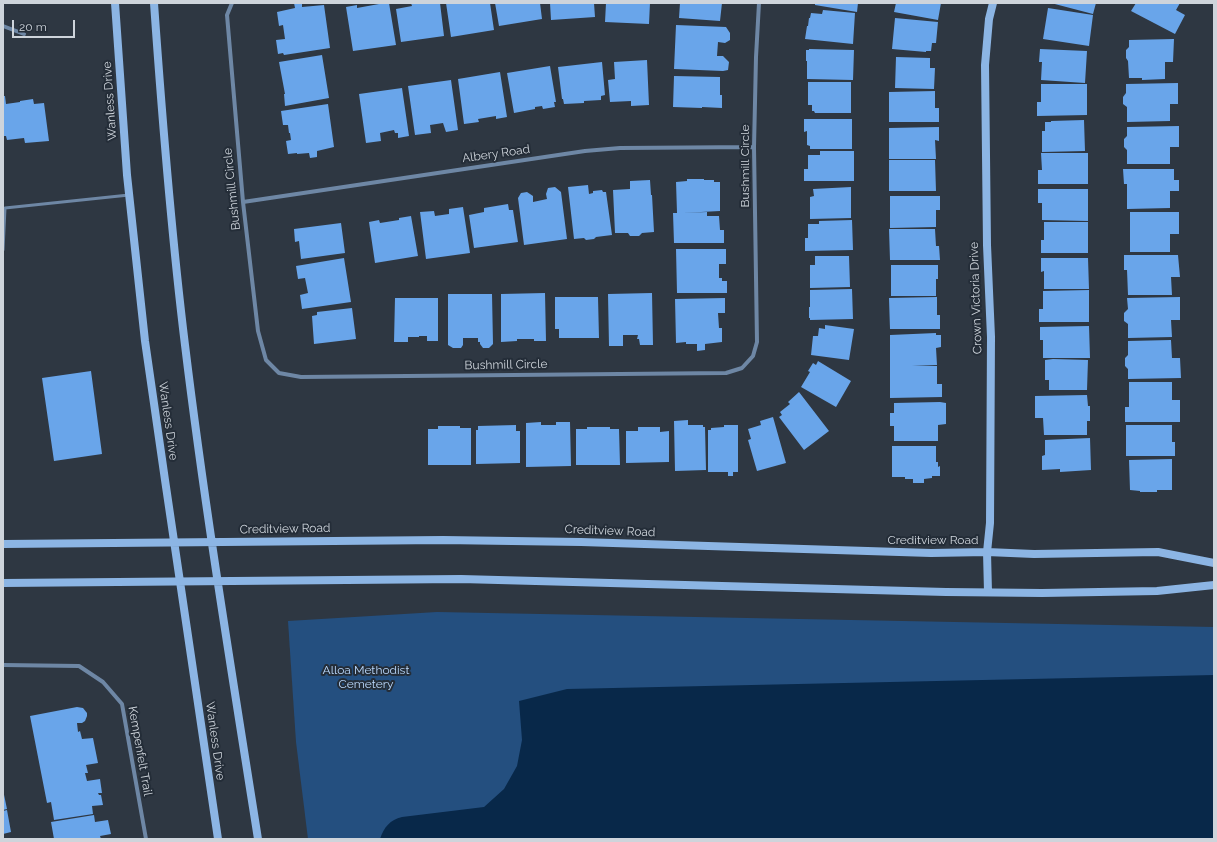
<!DOCTYPE html>
<html>
<head>
<meta charset="utf-8">
<style>
	body { margin:0 }
	#map { position:relative; width:1217px; height:842px; overflow:hidden; background:#2e3742; font-family:Raleway,sans-serif }
	canvas { display:block }
	.frame { position:absolute; inset:0; border:4px solid #ced4db; pointer-events:none }
	.scale { position:absolute; left:12px; top:20px; width:63px; height:18px; box-sizing:border-box; border:2px solid #ced4db; border-top:0; padding-left:5px; font-size:12px; line-height:14px; white-space:nowrap; color:#ced4db; -webkit-text-stroke:3px #242d38; paint-order:stroke }
</style>
</head>
<body>
<div id="map">
<canvas width="1217" height="842"></canvas>
<div class="frame"></div>
<div class="scale">20 m</div>
</div>
<script>
const context = document.querySelector('canvas').getContext('2d');
context.lineJoin = 'round';
function paint(path, color) { context.fillStyle = color; context.fill(path, 'evenodd'); }
function trace(path, color, width, dash) { context.strokeStyle = color; context.lineWidth = width; context.lineCap = dash ? 'butt' : 'round'; context.setLineDash(dash || []); context.stroke(path); }
function drawText(font, color, halo, rows, align = 'center') {
  context.font = font + ' Raleway,sans-serif'; context.lineWidth = 4; context.setLineDash([]); context.textBaseline = 'middle'; context.strokeStyle = halo; context.fillStyle = color; for (const [text, x, y, turn = 0] of rows) {
    context.save(); context.translate(x, y); context.rotate((+turn || 0) * Math.PI / 180); context.textAlign = isNaN(turn) ? turn : align; if (halo) context.strokeText(text, 0, 0); context.fillText(text, 0, 0); context.restore();
  }
}
paint(new Path2D(`
	M437,612L1214,627V839H308L296,742L288,621Z`), '#244f7f');
paint(new Path2D(`
	M1214,675V839H380C384,827 390,820 402,817L484,807L504,789L517,766L522,740L519,701L567,689Z`), '#082849');
paint(new Path2D(`
	M294,3H302V7L324,5L330,48L284,55L283,53L278,54L276,40L285,39L283,25L279,26L277,12L295,8Z
	M379,3H389L396,45L353,51L346,7L357,5V8L379,4Z
	M411,3H440L444,36L401,42L396,9L412,6Z
	M446,3H490L494,30L451,37Z
	M495,3H540L542,19L499,26Z
	M550,3H594L595,17L551,20Z
	M606,3H650L649,24L605,22Z
	M680,3H722L720,21L679,18Z
	M815,3H858L857,12L815,5Z
	M896,3H941L938,20L894,12Z
	M1051,3H1096L1093,14Z
	M1136,3H1180L1176,10L1185,15L1175,34L1131,11Z
	M1048,8L1093,15L1089,46L1043,39Z
	M823,10L855,13L853,44L805,39L807,26H808L809,18H810L811,13L822,14Z
	M895,18L938,22L936,43H932L931,51H926V52L892,49Z
	M676,25L726,27L730,33V40L725,43L718,42L717,56H723L729,62L728,70L723,71L674,69Z
	M1174,39L1173,62H1165V79L1142,80V78H1129L1128,61L1126,58V50L1129,47V40Z
	M809,49L854,50L853,80L807,79V61H806V50H809Z
	M1040,49L1087,51L1085,83L1041,80L1042,62H1039Z
	M322,55L329,98L285,106L284,94H285L279,62Z
	M896,57L930,58V68H935L934,89L895,88Z
	M647,60L649,105L631,106V101L610,102L608,80L615,79L614,62Z
	M602,62L605,95L601,96V100L584,101V103L564,104L563,99H562L558,67Z
	M550,66L556,102H554L555,107L543,109L542,106L535,107V109L514,113L507,73Z
	M500,72L507,117L496,119V116L478,119L479,122L464,124L458,79Z
	M674,76L720,77V95H722V108L702,107V108L673,107Z
	M451,80L458,130L446,132L443,123L430,125L431,133L415,135L408,86Z
	M808,82H851V113H815L814,111H812V105H808Z
	M1178,83V104H1170V121L1127,122V107L1123,104V97L1126,93V84Z
	M1041,84H1087V115L1037,116V102H1041Z
	M402,88L409,136L398,138V133H395L394,130L380,133L381,141L366,143L359,94Z
	M935,91V108H939V122H889V92Z
	M3,96H5L6,104L20,102V101L33,99L34,104L44,103L49,141L25,143L24,138L7,140L6,136H3Z
	M328,104L334,147L317,151V157L310,158L309,153L297,154V153L288,154L286,141L291,140L290,133H289L288,125H283L281,111Z
	M804,119H852V149H810V146L807,145V131L804,132Z
	M1084,120L1085,151L1042,152V131H1045V122H1051V121Z
	M1179,126V147H1170V164H1127V150L1124,147V139L1127,136V127Z
	M939,127V141L935,140L936,159H889V128Z
	M820,151H854V181H804V169H808V155H820Z
	M1041,153H1088V184H1038V170H1042Z
	M889,160H935L936,191H889Z
	M1123,169H1174V180H1179V191H1170V208L1127,209V184H1124Z
	M687,179H704V180H714V182H720V211L682,213L707,212V216H719L720,230H724V243H674L673,213H677L676,182L687,181Z
	M650,180L651,195H652L654,232L642,233L639,236H630L628,233H615L613,190L630,189V181Z
	M588,185L589,194L593,193V191L602,190L603,192H606L612,235L596,237L594,239L586,240L584,238L574,239L568,187Z
	M555,187L561,192L567,239L524,245L518,198L521,193L527,192L533,196V202L547,199L546,194L548,188Z
	M851,187V218L810,219V197L814,196L813,189Z
	M1038,189H1088V221L1042,220V203H1038Z
	M890,196H940V210H936V227L890,228Z
	M508,204L509,210H513L518,242L474,248L469,215L484,212V208Z
	M463,207L470,253L426,259L420,212L434,211L435,216L449,214V209Z
	M1130,212H1179V234H1170V252H1130Z
	M411,216L418,256L375,263L369,222L379,220L380,223L399,220V218Z
	M852,220L853,250L805,251V238H808V224H819V221Z
	M1044,222H1088V253H1041V240H1044Z
	M341,223L345,253L301,259L299,241L295,242L294,229Z
	M889,229H935L936,246H939L940,260H890Z
	M676,249H726V264H719V278H722V281H727V293H677Z
	M1124,255H1178L1180,277H1171L1172,295H1128L1127,270H1124Z
	M815,256H849L850,287L810,288V265H815Z
	M344,258L351,302L302,309L300,295L308,293L305,278L298,279L296,266Z
	M1041,258H1088L1089,289H1044V271L1041,272Z
	M891,265H938V279H936V296H891Z
	M852,289L853,319L810,320V318H809V307H810V290Z
	M1089,290V322H1039V309H1043V291Z
	M545,293L546,341H534V339H517V341L501,342V294Z
	M652,293L653,345H640L639,339H637L638,335H623V346H609L608,294Z
	M448,294H492L493,344L489,348H483L480,344V342H478V338H463V345L461,348H453L448,345Z
	M555,297H598L599,338H559V329H555Z
	M937,297V315H940V329H890L889,298Z
	M1180,297V320H1171L1172,337L1128,338V324L1124,321V313L1128,309L1127,298Z
	M395,298H438V341H427V336H419V337H408V342H394Z
	M725,298V313H718L719,328H722V342L705,344V350L697,351V344H686V342L676,343L675,299Z
	M352,308L356,339L314,344L312,316L317,315V312Z
	M825,325L854,329L849,360L811,355L813,336H818L819,328L825,329Z
	M1089,326L1090,358H1043V340H1040V327Z
	M936,333V335H941V347L936,348L937,365L912,366H937V384H942V397L890,398V335Z
	M1171,340L1172,358H1180L1181,378L1128,379V369L1125,366V358L1128,355V341Z
	M1053,359L1088,360L1087,390H1049V380H1045V360Z
	M818,361L851,381L836,407L801,387L810,372L808,371L813,363L816,365Z
	M91,371L102,454L54,461L42,378Z
	M1129,382H1172V400H1180V422H1125V407H1129Z
	M799,392L829,431L804,450L779,417L782,415L780,412L790,404L788,402Z
	M1087,395L1088,406H1090V421H1087V435H1044L1043,418H1035V396Z
	M940,402L946,403V424L938,425V441H894V426H890V413H894V403Z
	M773,417L786,463L757,471L748,440L751,439L748,429L761,425L760,421Z
	M688,420V425H703V427H705L706,470L675,471L674,421Z
	M541,422V425H556V422H570L571,466L526,467V423Z
	M516,425V431H520V463L476,464V430H478V426Z
	M724,425H738V472H733V476H728V472H708V430H711V428L724,427Z
	M1126,425H1172V442H1175V456H1126Z
	M438,426H460V428H471V465H428V429H438Z
	M587,427H610V429H619L620,465H576V429H587Z
	M638,427H660V432L669,431V462L626,463V431H638Z
	M1090,438L1091,470L1060,472V469L1042,470V456L1045,455V440Z
	M892,446H936V462H938V467L940,466V476H932V478L924,479V483H913V479H905V477H892Z
	M1172,459V490H1157V492H1140V491L1130,490L1129,460Z
	M77,707L83,708L87,713V716L85,721L82,723H77L78,732L80,731L82,739L93,738L98,763L86,765L88,773H85L87,781L100,779L102,793H98L99,795H101L103,805L92,806L93,814L54,820L51,802L47,803L30,716Z
	M3,790L7,809L3,810Z
	M7,810L11,832L3,834V811Z
	M94,815L95,822L108,820L111,834L100,836L101,839H54L51,822Z`), '#69a5ea');
trace(new Path2D(`
	M3,250L5,208L129,195`), '#6e87a5', 3);
trace(new Path2D(`
	M232,3L227,15L243,202L258,331L266,360L279,373L301,377L726,373L742,368L753,356L757,342L754,147L756,57L759,3
	M3,26L24,34
	M243,202L585,151L620,148L754,147
	M3,665L79,666L103,682L122,704L146,839`), '#6e87a5', 4);
trace(new Path2D(`
	M115,3L127,175L145,341L165,480L218,839
	M154,3C162,117 171,231 185,345C205,510 232,674 258,839
	M3,544L443,540L581,542L931,553L987,552L1034,554L1158,552L1214,563
	M3,583L461,579L946,592L1042,593L1157,591L1214,585
	M988,592L987,552L990,523L991,337L987,245L985,65L989,19L993,3`), '#8cb5e4', 8);
drawText('12px', '#ced4db', '#242d38', [
	["Wanless Drive",110,101,-94],
	["Albery Road",496,154,-8],
	["Bushmill Circle",745,166,-90],
	["Bushmill Circle",232,189,-96],
	["Crown Victoria Drive",976,298,-92],
	["Bushmill Circle",506,365,-1],
	["Wanless Drive",168,421,82],
	["Creditview Road",285,529,-1],
	["Creditview Road",610,531,2],
	["Creditview Road",933,540],
	["Wanless Drive",215,741,82],
	["Kempenfelt Trail",140,751,80]
]);
drawText('12px', '#bad8fc', '#242d38', [
	["Alloa Methodist",366,670],
	["Cemetery",366,684]
]);
</script>
</body>
</html>
